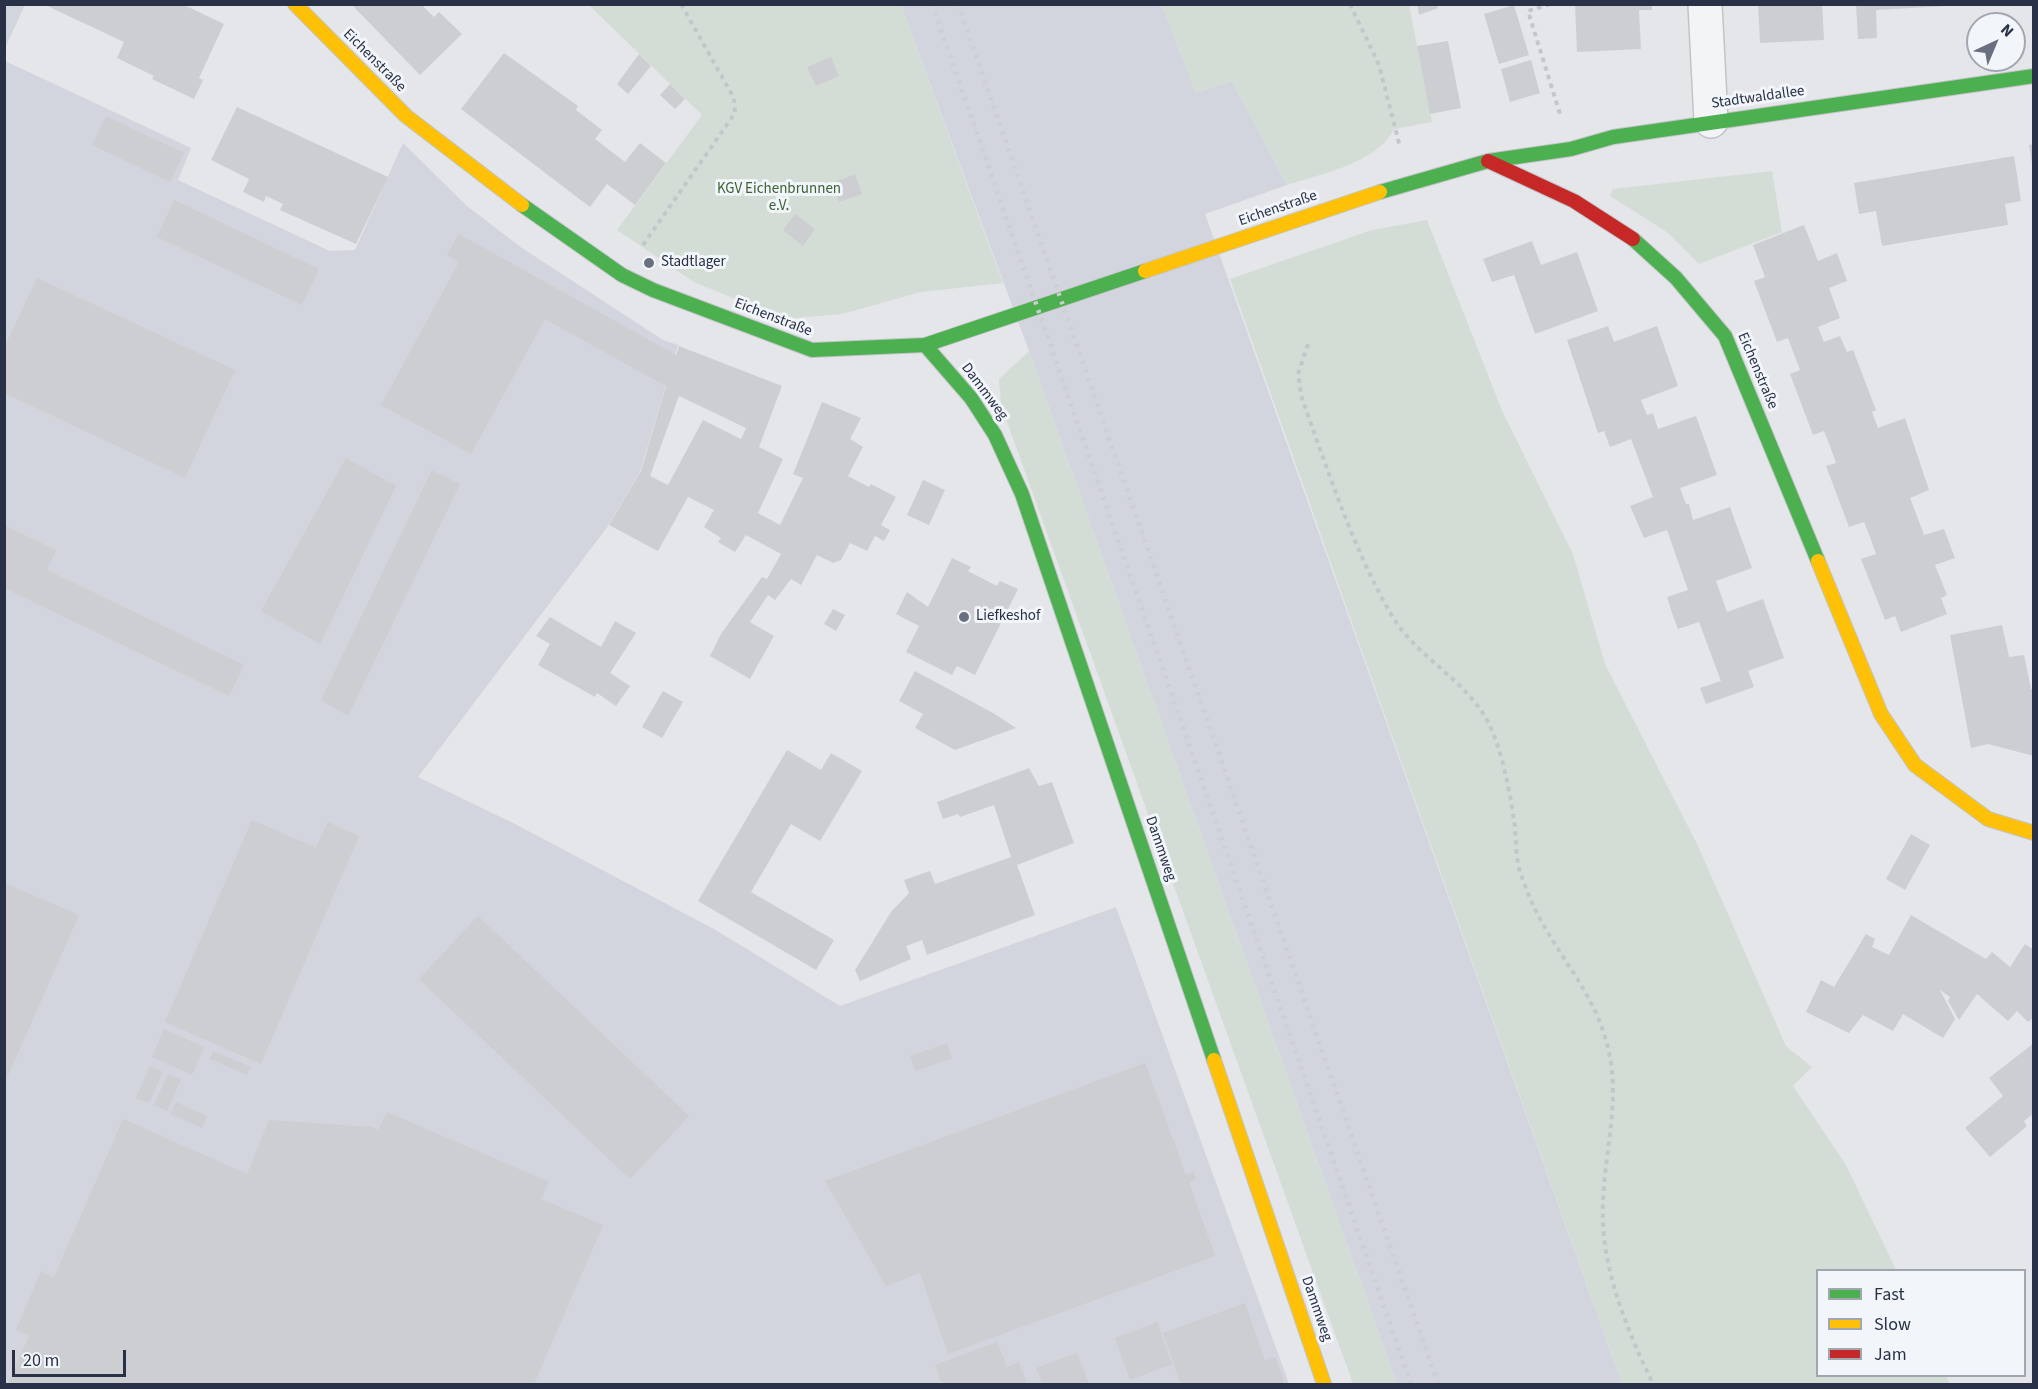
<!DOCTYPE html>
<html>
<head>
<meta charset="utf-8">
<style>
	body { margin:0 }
	#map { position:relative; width:2038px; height:1389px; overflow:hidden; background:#e4e6ea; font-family:"Source Sans 3",sans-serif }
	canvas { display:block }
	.frame { position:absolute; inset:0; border:6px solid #283145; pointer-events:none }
	.legend { position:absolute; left:1816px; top:1269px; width:210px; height:108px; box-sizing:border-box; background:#f2f5f9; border:2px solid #a1a7b1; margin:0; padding:8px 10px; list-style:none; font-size:18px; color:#283145 }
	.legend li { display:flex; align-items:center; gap:12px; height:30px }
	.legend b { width:30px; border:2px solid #a1a7b1 }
	.north { position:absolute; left:1966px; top:12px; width:60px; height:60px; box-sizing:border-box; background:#f2f5f9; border:2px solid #a1a7b1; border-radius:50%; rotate:44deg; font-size:16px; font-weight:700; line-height:24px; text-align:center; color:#283145 }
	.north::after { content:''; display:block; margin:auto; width:21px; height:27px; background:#6a707f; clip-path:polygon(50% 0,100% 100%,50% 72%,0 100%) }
	.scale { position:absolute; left:12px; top:1350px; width:114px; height:27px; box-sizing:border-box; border:3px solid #283145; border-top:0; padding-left:8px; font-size:18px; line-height:21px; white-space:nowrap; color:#283145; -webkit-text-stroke:4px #f2f5f9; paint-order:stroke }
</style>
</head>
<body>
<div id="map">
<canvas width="2038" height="1389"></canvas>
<div class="frame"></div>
<ul class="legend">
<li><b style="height:8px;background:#4caf50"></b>Fast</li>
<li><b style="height:8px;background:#ffc107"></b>Slow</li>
<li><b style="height:8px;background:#c62828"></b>Jam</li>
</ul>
<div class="north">N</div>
<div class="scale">20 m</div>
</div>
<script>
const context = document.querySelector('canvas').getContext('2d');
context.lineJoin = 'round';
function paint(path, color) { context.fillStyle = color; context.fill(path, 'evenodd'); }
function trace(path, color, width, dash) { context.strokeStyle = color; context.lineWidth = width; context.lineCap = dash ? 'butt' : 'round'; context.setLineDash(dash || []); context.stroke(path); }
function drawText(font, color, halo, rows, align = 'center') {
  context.font = font + ' "Source Sans 3",sans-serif'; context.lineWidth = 6; context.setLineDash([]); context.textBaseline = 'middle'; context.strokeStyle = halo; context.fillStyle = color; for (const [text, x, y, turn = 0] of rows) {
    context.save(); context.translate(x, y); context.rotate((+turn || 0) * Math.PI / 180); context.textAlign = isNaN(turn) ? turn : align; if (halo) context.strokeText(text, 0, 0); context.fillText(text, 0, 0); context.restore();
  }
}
paint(new Path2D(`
	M5,4L25,5L5,48L4,5Z
	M901,5H1162L1196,93L1232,81L1287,185L1205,214L1622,1384H1397L1029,351Z
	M5,61L191,148L178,180L330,251L355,250L403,143L467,206L522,248L663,340L678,345L640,472L608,526L418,777L515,824L714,929L840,1006L1116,907L1289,1384H5Z`), '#d2d5dd');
paint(new Path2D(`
	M589,5H901L1003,283L921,292L842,314L784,319L694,282L617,230L702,115Z
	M1162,5H1409L1432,122L1394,129C1378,163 1320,174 1287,185L1232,81L1196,93Z
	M1772,171L1782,232L1699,264L1667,232L1610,196L1613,189Z
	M1427,220L1503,413L1573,554L1605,664L1698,846L1786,1046L1812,1067L1793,1086L1846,1165L1896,1270H1818V1376H1946L1950,1384H1622L1230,279L1372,230Z
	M1029,351L1397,1384H1353L1001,405L999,379Z`), '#d4ddd5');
paint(new Path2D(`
	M43,4H182L224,24L199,78L203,80L194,99L152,79L154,76L117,58L124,42Z
	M351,4H421L434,17L439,12L462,34L420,75Z
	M1417,4H1437L1438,8L1419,15Z
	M1575,4H1652V10H1639L1641,49L1577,52Z
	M1758,4H1822L1824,40L1760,43Z
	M1856,4H1947V6L1876,10L1877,38L1858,39Z
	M1514,5L1529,55L1499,64L1484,14Z
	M1448,41L1461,108L1430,114L1417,46Z
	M504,53L578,106L576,110L602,130L595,139L625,162L640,143L666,163L635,205L607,184L590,207L461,109Z
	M639,54L651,66L628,94L617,84Z
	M831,57L839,76L816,86L807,67Z
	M1531,60L1540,93L1510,102L1501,69Z
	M670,84L685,99L675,109L660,95Z
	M237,107L388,177L356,244L280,210L283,204L266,196L264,202L243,192L249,179L211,160Z
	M106,116L184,153L170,182L92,145Z
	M2034,144V164H2032L2029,145Z
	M2014,156L2021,201L2005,204L2008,225L1882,246L1876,211L1859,214L1854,183Z
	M855,174L862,194L839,202L832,183Z
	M174,200L319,269L302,305L157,237Z
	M795,214L815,229L803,246L783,230Z
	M1804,225L1818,261L1837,253L1847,281L1829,288L1840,318L1818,327L1824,342L1840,336L1847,352L1853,350L1876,410L1872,412L1878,428L1905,418L1929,490L1910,498L1912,503L1924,535L1944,529L1955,558L1935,565L1947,595L1941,598L1947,614L1901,632L1895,616L1885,620L1861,559L1876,554L1870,537L1864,522L1849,527L1826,466L1836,463L1830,446L1824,431L1813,435L1790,374L1800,370L1788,338L1777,342L1754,281L1765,277L1753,245Z
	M459,234L676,355L679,346L782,386L759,447L783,459L758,513L780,525L803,478L793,474L822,402L861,418L850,439L863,447L848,476L869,487L871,484L896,497L881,525L890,530L884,541L875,536L867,551L850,543L841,560L833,563L817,555L801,585L791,579L775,600L768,595L750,622L774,636L750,679L710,656L721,634L762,577L767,579L781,554L746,535L735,552L718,542L721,538L704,527L714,510L688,497L658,551L609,525L641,471L666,386L545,319L471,454L381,405L459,262L447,255ZM679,396L746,428L741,439L703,420L668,485L650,476Z
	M1532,241L1541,265L1577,252L1598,311L1535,334L1514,275L1492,282L1483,259Z
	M37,278L235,370L185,478L4,393V348Z
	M1608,326L1614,342L1657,326L1678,386L1641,400L1647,415L1653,413L1658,429L1696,416L1717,475L1680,488L1686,504H1689L1693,520L1730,507L1752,568L1716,581L1721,595L1727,612L1763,599L1784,658L1748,671L1754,687L1706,704L1700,688L1721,681L1699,622L1678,629L1672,613L1667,597L1688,590L1667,530L1644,538L1630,506L1653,497L1631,439L1610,447L1604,431L1598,433L1567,340Z
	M346,458L396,486L320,644L261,611Z
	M432,470L460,484L348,716L321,700Z
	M923,480L945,490L929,525L907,515Z
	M4,525L56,550L47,570L244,665L229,696L4,588Z
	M952,558L971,567L968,571L997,586L1000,581L1018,589L975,675L957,666L952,675L906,652L919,626L896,614L907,592L928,607Z
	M833,609L845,615L836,631L824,624Z
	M550,617L601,647L615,621L636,633L610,673L630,686L616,706L597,693L595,697L538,665L550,644L536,636Z
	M2002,625L2009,657L2024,655L2031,689H2034V756L1988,744L1971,748L1950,635Z
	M915,671L993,713L1016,728L955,750L915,728L923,714L899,701Z
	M663,691L683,702L662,738L642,727Z
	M787,750L821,770L831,753L862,771L820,841L791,824L751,892L834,940L816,970L698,901Z
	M1029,768L1039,786L1052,782L1074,843L1017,865L1035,915L927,955L922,940L906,946L911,959L860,981L855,970L891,912L909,893L904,880L930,871L935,884L1011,857L994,805L960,817L958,814L943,819L937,802Z
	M252,820L316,848L328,822L359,836L261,1064L165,1022Z
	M1911,834L1930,845L1905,890L1886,879Z
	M4,883L79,915L4,1085Z
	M1911,915L1986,959L1992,952L2010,967L2025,944L2034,950V1017L2028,1022L2017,1011L2008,1021L1977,994L1959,1020L1948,1001L1950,997L1940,990L1955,1019L1943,1038L1903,1014L1893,1031L1863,1015L1849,1033L1806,1012L1821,980L1834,987L1866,934L1875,939L1872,947L1889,955Z
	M478,916L689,1116L630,1179L419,979Z
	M164,1029L204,1047L192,1075L152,1057Z
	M947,1043L952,1058L916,1071L910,1056Z
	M2034,1043V1113L2024,1121L2027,1126L1990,1157L1965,1128L2003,1096L1989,1078Z
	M213,1051L251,1067L247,1075L210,1059Z
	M1145,1063L1186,1175L1194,1172L1196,1179L1189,1182L1215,1256L948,1354L920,1273L886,1286L825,1181Z
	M150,1066L163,1072L149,1103L136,1098Z
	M168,1074L181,1079L167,1111L154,1105Z
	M176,1102L207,1116L202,1128L170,1114Z
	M387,1112L549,1182L541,1199L603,1225L534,1384H8L29,1336L16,1330L41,1271L54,1277L123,1119L247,1174L269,1120L372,1127L378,1130Z
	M1245,1303L1265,1361L1275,1357L1285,1384H1181L1163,1333Z
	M1157,1322L1172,1364L1130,1380L1115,1338Z
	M997,1342L1007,1367L1019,1362L1027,1384H942L935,1365Z
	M1077,1353L1089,1384H1042L1036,1368Z`), '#cdced2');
const street = new Path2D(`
	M1705,4L1711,121`);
const fast = new Path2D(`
	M1380,192L1488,161L1571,149L1613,137L2034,76
	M522,205L622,275L653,290L812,350L925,345L1145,271
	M1633,239L1676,278L1725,336L1818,561
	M925,345L971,398L995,435L1022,494L1214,1060`);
const slow = new Path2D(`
	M295,4L406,116L522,205
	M1145,271L1380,192
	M1818,561L1881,714L1915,765L1988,819L2034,833
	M1214,1060L1324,1384`);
const jam = new Path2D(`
	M1488,161L1574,201L1633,239`);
trace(street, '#c2c4c8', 36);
trace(fast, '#c2c4c8', 16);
trace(slow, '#c2c4c8', 16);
trace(jam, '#c2c4c8', 16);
trace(new Path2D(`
	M1350,4L1379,65L1400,147
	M1550,4L1528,11L1560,114
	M643,245L735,113L734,98L681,4
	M1308,344L1298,374L1302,399C1327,467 1354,552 1391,614C1415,657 1465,678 1488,722C1503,752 1510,793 1515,827C1516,842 1516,861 1521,875C1526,888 1531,902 1538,915C1558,954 1587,986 1602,1028C1625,1091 1605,1140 1603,1204C1600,1266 1627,1330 1653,1384`), '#c4c6cb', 4, [4.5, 4.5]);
trace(street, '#f3f4f6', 33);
trace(fast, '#4caf50', 14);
trace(slow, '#ffc107', 14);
trace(jam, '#c62828', 14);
trace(new Path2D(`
	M932,4L1411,1384
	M958,4L1438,1384`), '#cdced1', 4.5, [3, 6]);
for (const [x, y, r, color] of [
	[649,263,6,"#6a707f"],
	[964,617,6,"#6a707f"]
]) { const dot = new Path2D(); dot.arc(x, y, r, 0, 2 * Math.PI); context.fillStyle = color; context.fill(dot); trace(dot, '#f2f5f9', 2); }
drawText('15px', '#283145', '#f2f5f9', [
	["Eichenstraße",374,61,45],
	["Stadtwaldallee",1758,98,-8],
	["Eichenstraße",1278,209,-19],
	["Eichenstraße",773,318,21],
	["Eichenstraße",1757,371,67],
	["Dammweg",984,392,53],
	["Dammweg",1160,849,71],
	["Dammweg",1316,1309,71]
]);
drawText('15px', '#3b6234', '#f2f5f9', [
	["KGV Eichenbrunnen",779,190],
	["e.V.",779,207]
]);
drawText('15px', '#283145', '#f2f5f9', [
	["Stadtlager",661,263],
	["Liefkeshof",976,617]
], 'left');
</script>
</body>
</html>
